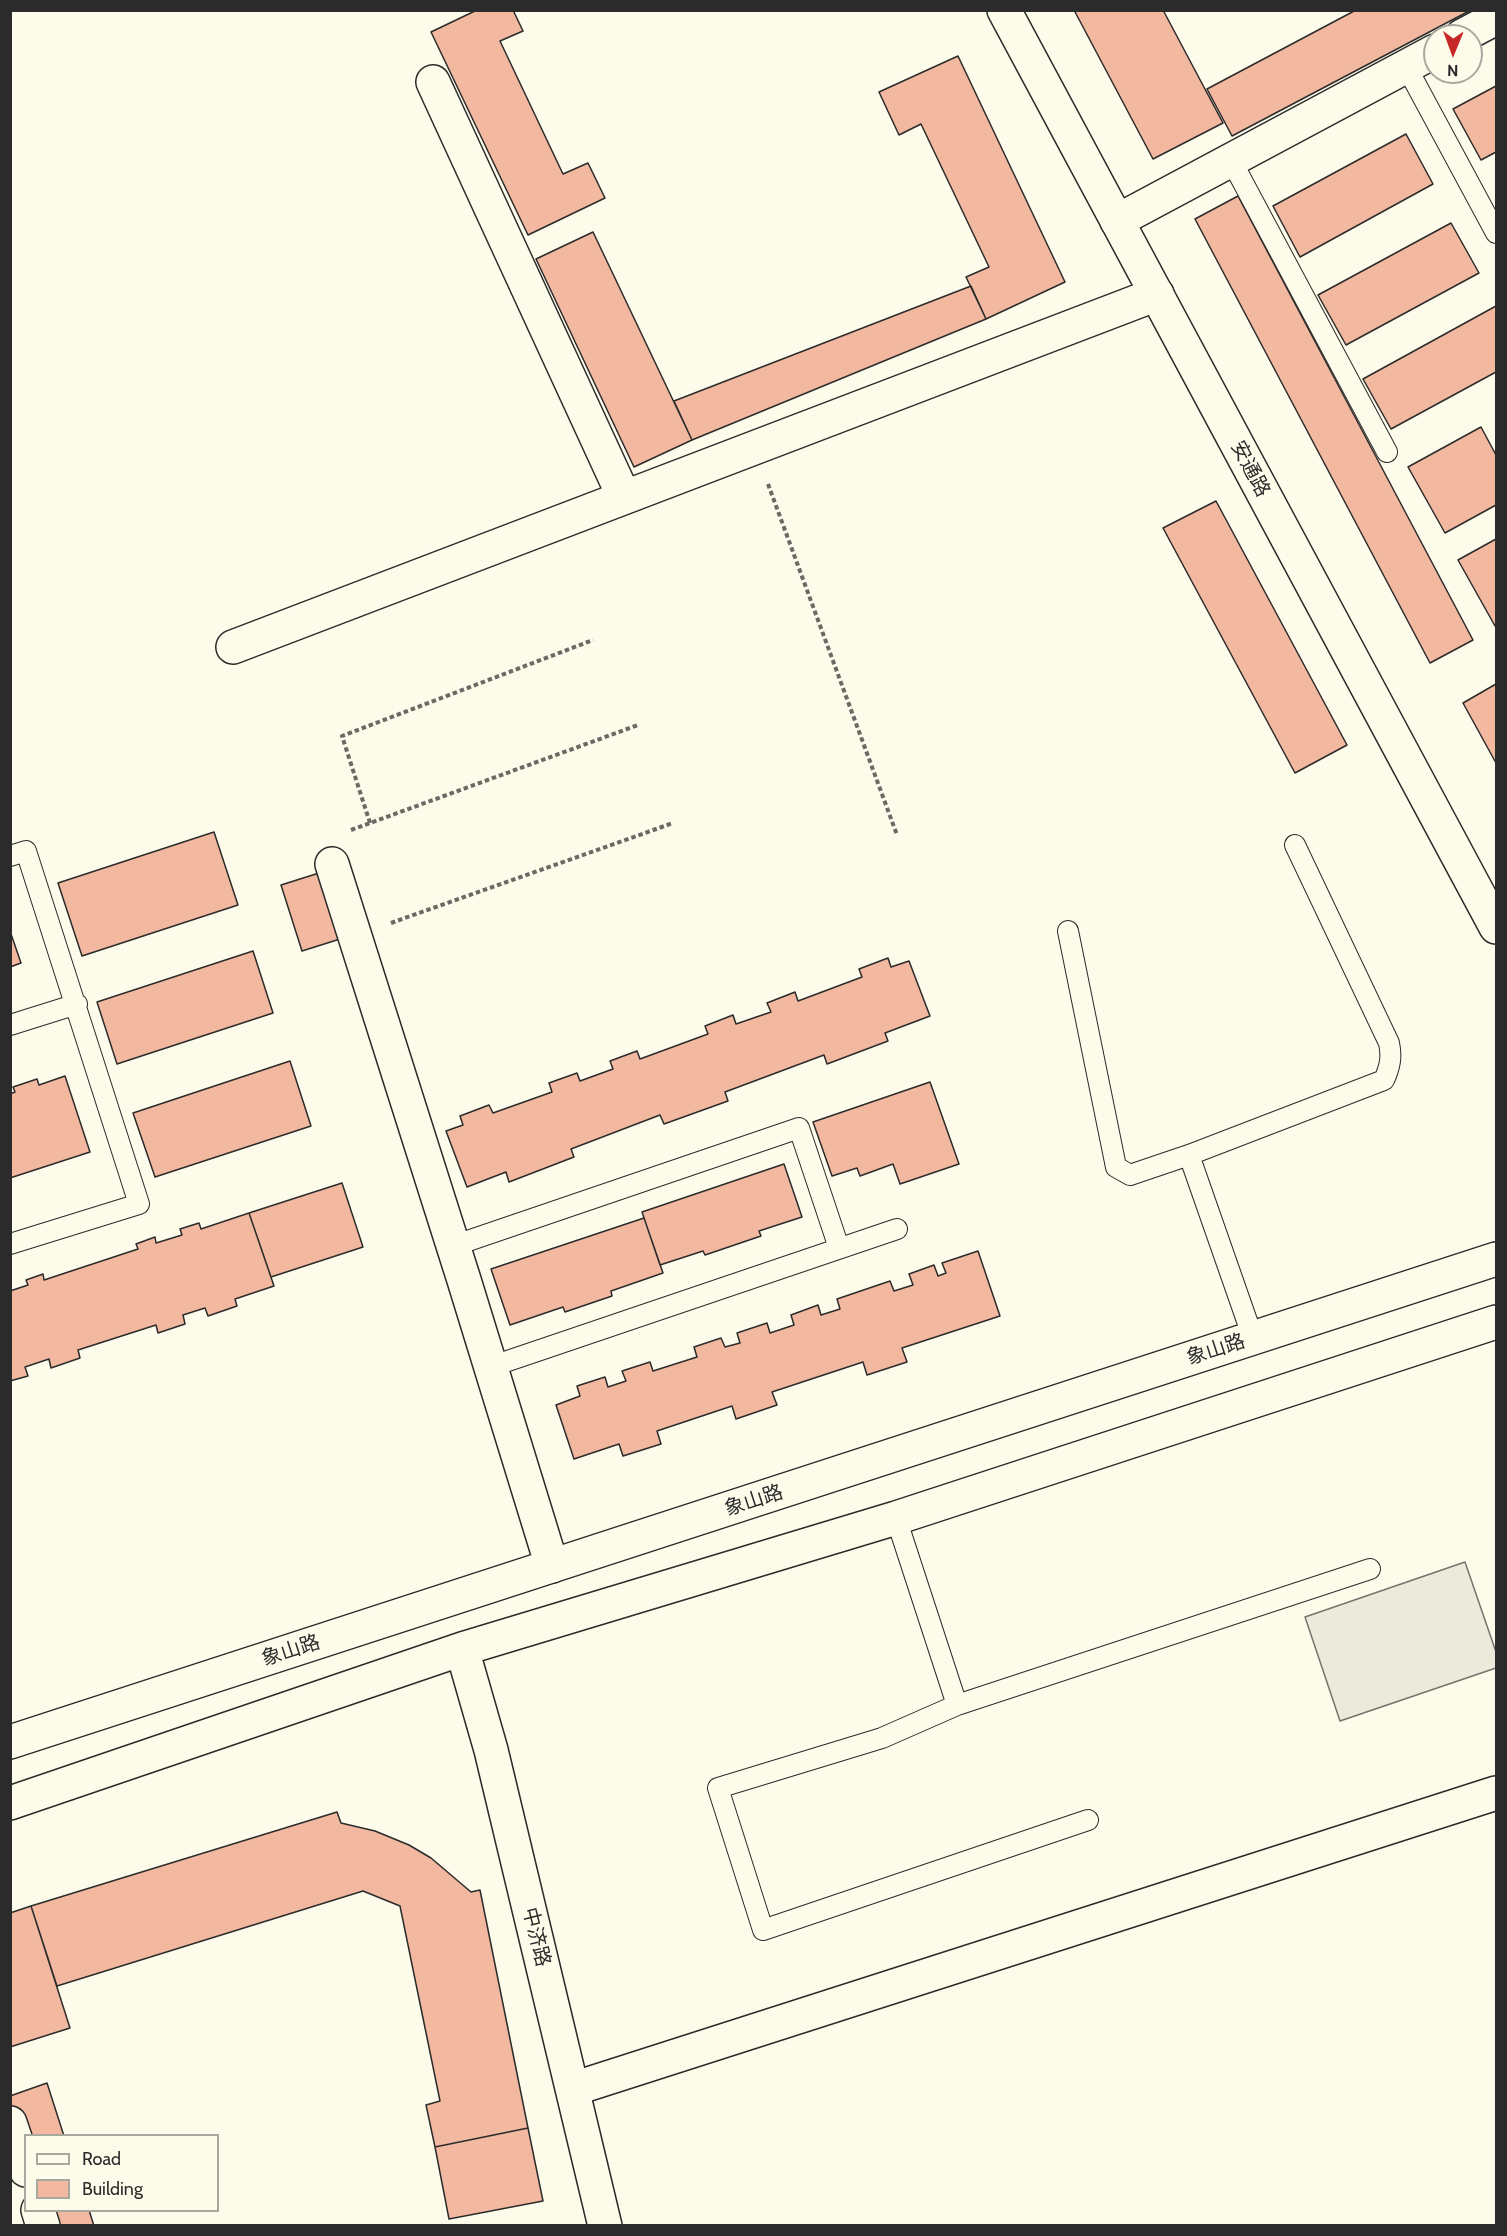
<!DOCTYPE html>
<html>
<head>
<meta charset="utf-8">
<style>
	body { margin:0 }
	#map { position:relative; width:1507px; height:2236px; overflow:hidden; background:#fdfbea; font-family:Cabin,sans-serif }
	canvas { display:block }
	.frame { position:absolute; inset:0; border:12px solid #2b2b2b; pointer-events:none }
	.legend { position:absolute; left:24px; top:2134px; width:195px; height:78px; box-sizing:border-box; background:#fdfbea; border:2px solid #a9a89e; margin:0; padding:8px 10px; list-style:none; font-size:18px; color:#2b2b2b }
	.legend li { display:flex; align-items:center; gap:12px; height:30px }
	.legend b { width:30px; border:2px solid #a9a89e }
	.north { position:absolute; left:1423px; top:24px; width:60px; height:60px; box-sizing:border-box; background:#fdfbea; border:2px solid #a9a89e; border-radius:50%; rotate:181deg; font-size:16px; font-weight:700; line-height:24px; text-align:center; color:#2b2b2b }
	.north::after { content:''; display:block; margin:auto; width:21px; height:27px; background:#c62828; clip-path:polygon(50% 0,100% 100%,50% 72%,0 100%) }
</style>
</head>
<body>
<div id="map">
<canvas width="1507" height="2236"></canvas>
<div class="frame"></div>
<ul class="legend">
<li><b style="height:8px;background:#fdfbea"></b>Road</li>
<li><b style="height:16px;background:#f2b8a0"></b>Building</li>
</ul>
<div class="north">N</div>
</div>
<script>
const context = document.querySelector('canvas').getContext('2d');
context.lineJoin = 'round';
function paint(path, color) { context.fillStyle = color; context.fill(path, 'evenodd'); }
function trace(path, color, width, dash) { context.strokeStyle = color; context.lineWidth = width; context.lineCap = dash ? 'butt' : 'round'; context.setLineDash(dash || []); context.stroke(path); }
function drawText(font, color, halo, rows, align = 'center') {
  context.font = font + ' Cabin,"Noto Sans SC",sans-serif'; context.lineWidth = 4.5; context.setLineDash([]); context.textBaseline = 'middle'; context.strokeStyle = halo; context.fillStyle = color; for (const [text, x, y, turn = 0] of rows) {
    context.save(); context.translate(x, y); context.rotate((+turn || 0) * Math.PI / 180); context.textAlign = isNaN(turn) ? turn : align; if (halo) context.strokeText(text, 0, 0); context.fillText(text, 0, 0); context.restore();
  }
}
const parking = new Path2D(`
	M1465,1562L1496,1652V1668L1340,1721L1305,1617Z`);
paint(parking, '#eceadb');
trace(parking, '#74746e', 1.5);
const building = new Path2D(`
	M477,10H513L523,31L500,41L563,174L588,163L605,198L528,235L431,32Z
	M1074,10H1163L1223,123L1153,159Z
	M1356,10H1471L1232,136L1207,89Z
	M958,56L1065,282L986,319L966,277L989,267L921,124L899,135L879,92Z
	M1496,86V152L1481,160L1453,109Z
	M1406,134L1433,184L1300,257L1273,206Z
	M1238,196L1473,640L1430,663L1195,219Z
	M1451,223L1479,273L1346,345L1318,295Z
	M593,232L692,440L634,467L536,259Z
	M971,286L986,319L692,440L674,401Z
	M1496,306V372L1391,429L1363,379Z
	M1481,427L1496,455V505L1445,533L1408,467Z
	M1216,501L1347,745L1295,773L1163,528Z
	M1496,539V625L1495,626L1458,560Z
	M1496,684V763L1463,703Z
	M214,832L238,905L82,956L58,883Z
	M319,873L340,939L302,951L281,885Z
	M10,931L21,963L10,967Z
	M253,951L273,1013L117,1064L97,1002Z
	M888,958L891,967L909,961L930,1016L885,1033L888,1041L827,1064L824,1055L725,1092L728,1101L664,1124L660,1115L571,1149L574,1157L509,1182L506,1172L467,1187L446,1131L463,1125L460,1116L489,1105L493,1113L552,1092L549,1083L577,1073L580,1081L613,1069L610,1061L637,1051L640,1059L708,1034L705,1026L733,1015L736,1024L771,1012L767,1003L795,992L798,1001L862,977L859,969Z
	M290,1061L311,1126L155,1177L133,1113Z
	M65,1076L90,1152L10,1178V1094L15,1092L13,1087L37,1079L39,1085Z
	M930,1082L959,1164L900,1184L893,1164L860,1176L857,1168L832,1176L813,1122Z
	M784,1164L802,1217L759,1231L761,1236L705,1255L703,1251L660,1265L642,1212Z
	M342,1183L363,1247L271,1277L249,1213Z
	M249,1213L274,1286L235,1299L237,1306L208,1316L205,1308L183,1315L185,1324L158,1333L156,1325L78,1350L80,1358L51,1368L49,1359L25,1367L28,1376L10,1381V1291L28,1285L26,1280L43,1274L44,1280L138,1249L136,1244L155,1237L156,1243L182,1235L180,1229L199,1223L201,1229Z
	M644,1218L663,1273L611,1291L612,1296L565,1312L563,1307L510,1325L491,1269Z
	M978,1251L1000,1316L902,1348L907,1362L867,1375L863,1362L772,1392L777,1405L736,1419L732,1406L657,1431L661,1444L623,1456L619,1444L574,1459L556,1405L580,1396L577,1386L605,1377L608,1387L626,1381L622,1371L650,1362L653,1371L697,1357L694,1347L721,1338L725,1347L740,1343L737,1333L767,1323L770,1333L794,1325L791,1315L818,1305L821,1315L840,1309L837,1299L890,1281L894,1291L913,1285L909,1274L934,1265L938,1276L946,1273L942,1263Z
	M337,1812L341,1823L375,1831L409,1845L431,1858L471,1892L480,1890L528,2128L435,2147L426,2105L440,2101L400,1906L363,1891L57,1986L31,1906Z
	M31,1906L70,2028L10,2047V1913Z
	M47,2083L64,2136H26L10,2114V2096Z
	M528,2128L543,2201L449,2219L435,2147Z
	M43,2210H89L94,2226H48Z`);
paint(building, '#f2b8a0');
trace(building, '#2b2b2b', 1.5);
const lane = new Path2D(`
	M1406,66L1496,233
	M1231,160L1387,452
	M10,856L26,851L139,1204L10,1244
	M1068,931L1116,1167L1130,1175L1189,1155L1384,1080C1390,1067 1392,1057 1389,1043L1295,845
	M10,1025L77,1004
	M1189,1155L1253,1338
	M453,1246L799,1128L839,1248
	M490,1367L897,1229
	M896,1518L957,1705
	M1088,1820L763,1930L718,1788L882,1738L957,1705L1370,1569`);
const street = new Path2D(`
	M1462,36L1496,18
	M433,82L624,497
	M1117,221L1435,51
	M233,647L1157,294
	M332,864L464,1280L552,1566
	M573,2089L1496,1793
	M10,2123L26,2170
	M38,2210L43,2226`);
const secondary = new Path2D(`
	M1004,10L1496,927
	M462,1649L491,1750L605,2226
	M10,1742L1496,1259
	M10,1803L462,1649L896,1518L1496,1322`);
trace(lane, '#2b2b2b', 22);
trace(street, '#2b2b2b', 36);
trace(secondary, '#2b2b2b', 36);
trace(new Path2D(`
	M768,484L897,835
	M370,823L342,736L593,640
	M351,830L638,725
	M391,923L673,823`), '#6a6964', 4, [4.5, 3]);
trace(lane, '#fdfbea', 20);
trace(street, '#fdfbea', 33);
trace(secondary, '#fdfbea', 33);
drawText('20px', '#2b2b2b', '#fdfbea', [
	["安通路",1250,469,62],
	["象山路",1216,1350,-18],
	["象山路",754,1501,-18],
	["象山路",291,1651,-18],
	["中济路",536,1937,76]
]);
</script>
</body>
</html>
